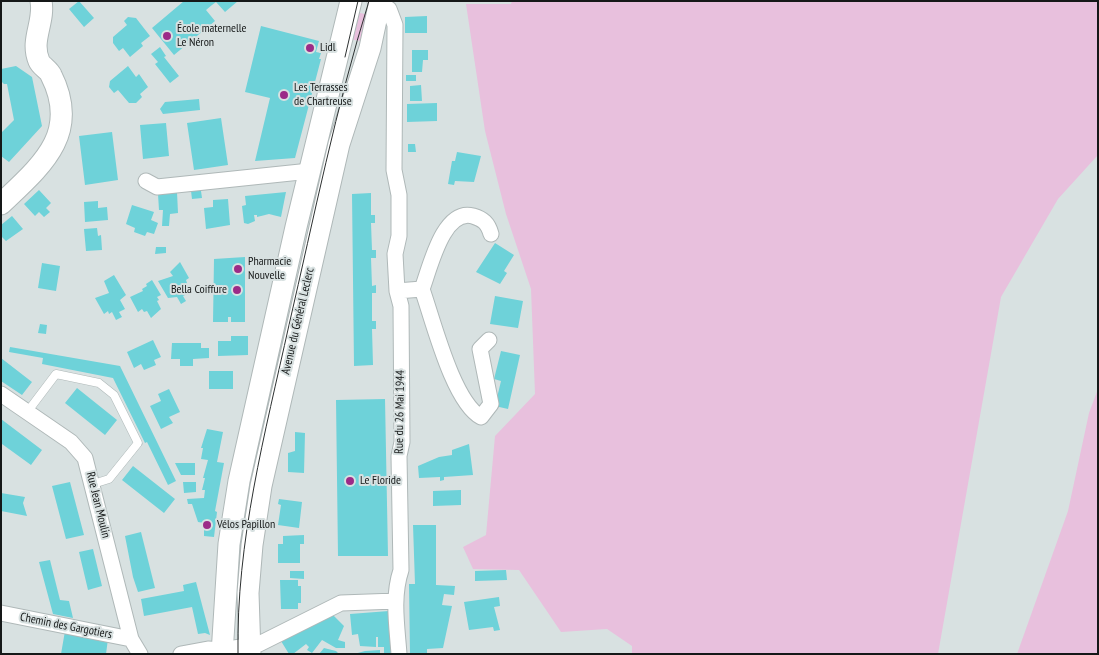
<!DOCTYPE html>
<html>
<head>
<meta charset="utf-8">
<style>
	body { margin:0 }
	#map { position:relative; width:1099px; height:655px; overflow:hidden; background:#d8e1e1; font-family:"PT Sans Narrow",sans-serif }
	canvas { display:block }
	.frame { position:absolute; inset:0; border:2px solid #151818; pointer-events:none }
</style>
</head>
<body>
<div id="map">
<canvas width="1099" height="655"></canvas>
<div class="frame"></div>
</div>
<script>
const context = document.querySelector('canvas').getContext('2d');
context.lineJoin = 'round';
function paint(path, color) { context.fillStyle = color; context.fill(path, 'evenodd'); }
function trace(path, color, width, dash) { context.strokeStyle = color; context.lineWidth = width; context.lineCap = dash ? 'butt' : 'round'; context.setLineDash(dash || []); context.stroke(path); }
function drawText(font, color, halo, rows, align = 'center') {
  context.font = font + ' "PT Sans Narrow",sans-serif'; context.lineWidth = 4; context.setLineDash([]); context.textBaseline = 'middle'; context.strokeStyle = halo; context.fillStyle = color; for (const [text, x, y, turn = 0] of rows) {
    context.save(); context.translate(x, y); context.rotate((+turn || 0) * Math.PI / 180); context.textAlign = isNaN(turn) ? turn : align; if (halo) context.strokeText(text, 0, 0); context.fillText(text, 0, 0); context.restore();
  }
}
paint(new Path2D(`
	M512,1H1098V155L1058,199L1001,297L938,654H632V646L607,629L561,632L519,570L473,569L463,547L486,535L495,436L535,394L531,289L506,214L485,131L466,4H511Z
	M352,11L369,15L360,41L345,38Z
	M1098,389V654H1017L1068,511L1089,413Z`), '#e8c0dd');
paint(new Path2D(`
	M79,1L94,18L84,27L69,9Z
	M184,1H238L225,12L216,2L212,5L206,10L215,21L174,55L152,28Z
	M427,16V33H405V17Z
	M128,17L136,18L150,36L141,43L143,46L130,57L123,48L119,51L113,43V37L127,25L124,21Z
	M261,26L319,41L316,52L321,53L319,59H321L295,158L255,161L270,98L245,92Z
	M160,47L166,56L164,57L179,76L170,83L155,64L158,62L151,54Z
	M412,50H428V60H423L422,72H412Z
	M16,66L32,77L42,126L9,162L1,156V133L14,120L7,84H4L1,81V69Z
	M128,66L136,77L139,74L148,87L140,94L142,97L136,103H129L118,90L114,93L109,87L110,81Z
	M406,75H416V81H406Z
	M421,85L422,101H410V86Z
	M199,99L200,110L163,114L160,109L165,102Z
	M437,103V121L407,122V104Z
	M221,118L228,165L194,170L187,123Z
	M166,123L169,156L143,159L140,125Z
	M112,132L118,180L85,185L79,136Z
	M408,144H415L416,152H408Z
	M457,152L481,156L474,182L455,181L454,185L448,184L452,161H455Z
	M39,190L51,203L46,208L50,212L44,217L39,212L35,216L24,204Z
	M191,191H201L202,198L192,199Z
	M177,192L178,213L170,214L169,226H162L163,210H159L158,194Z
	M286,192L281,217L269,214L257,217V215H254L255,221L248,224L244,223L242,206L246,205L245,196Z
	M371,193V215H375V223H371L372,250H376V258H371L372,286L376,285V293H372V321H376V329H372L373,365L354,366L352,194Z
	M228,199L230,225L206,229L204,208L213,207V200Z
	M98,201V208L107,207L108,220L85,222L84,202Z
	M132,205L154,212L151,220L158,223L154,234L147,232L145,236L134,232L135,228L126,224Z
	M12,216L23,229L6,241L1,236V225Z
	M97,228L98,236L101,235L102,250L86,251L84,229Z
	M495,243L514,255L504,271L507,273L500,284L476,272Z
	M156,247H166V253L155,254Z
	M245,257V322H231V317H228V322H213L214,259Z
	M180,262L189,278L186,280L187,283L185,285L189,293L183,296L186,301L181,304L177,297L168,298L158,281L173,276L170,272Z
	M42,263L60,266L56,291L38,288Z
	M114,275L126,295L120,300L125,309L119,312L122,317L116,320L112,312L109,314L108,311L104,314L95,298L109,293L104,281Z
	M152,280L161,295L157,297L159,300L157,301L161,309L151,318L147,311L144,312L142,309L138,312L130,297L143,291L142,289L147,286L146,284Z
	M495,296L523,301L518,328L490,324Z
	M40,324L47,325L46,334L38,333Z
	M231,336H248V355L218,356V341H231Z
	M153,340L161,357L154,360L156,365L144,370L141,364L134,368L127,352Z
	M172,343H201V348H209V358L193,359V366H180V359H171Z
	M10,347L120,366L176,481L168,485L147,442L145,443L113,378L42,364L43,358L9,352Z
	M501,351L520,355L508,409L495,406L501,381L494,379Z
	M1,358L32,382L22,395L1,381Z
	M209,371H233V389H209Z
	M77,388L117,420L105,435L65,403Z
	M169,389L180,412L169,417L173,423L161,429L150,406L161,401L158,394Z
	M385,399L388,556H338L336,400Z
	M1,419L42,450L31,465L2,444Z
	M207,429L223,432L217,462L224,463L215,511L217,512L214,537L204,536V523L198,522L192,504H188L187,499L204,498L205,490H202L205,478H203L208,460L201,459L203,448H201Z
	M295,432L305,433L304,473L288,472V453L295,451Z
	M469,444L473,475L444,477V480L440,481V477L419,478L418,466L439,457L452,455V450Z
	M175,463H195V475H181Z
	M133,466L175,499L164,513L122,480Z
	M70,482L84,535L66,539L52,486Z
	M183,482H196V492L184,493Z
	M461,490V505L433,506V491Z
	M1,493L25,497L23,503L27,516L1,511Z
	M279,499L302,502L299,528L278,525L281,505L278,504Z
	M413,525H436V585L455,586L454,595L444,594L442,605L452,606L443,648L427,649V654H410L409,584H415Z
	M141,532L155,588L138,592L133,577L125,536Z
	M304,535V544H300V563H278V544H283V536Z
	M93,549L102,586L88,590L79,552Z
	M50,560L60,600L69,601L73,618L53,614L39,562Z
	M506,570L507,580L475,581V571Z
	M290,571H304V579L290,578Z
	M280,580H298V586H301V603H298V609H281Z
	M196,582L210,635L205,633L198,634L192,607L144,616L141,599L184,591L183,585Z
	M499,597L500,606L494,607L500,630L494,631L493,627L469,630L464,602Z
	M389,611L391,654H384V647H378V637H376V647L360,646L358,634L352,635L350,614Z
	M332,614L344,626L338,640L345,642V648H336L322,640L312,653L307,650L309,647L306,644L293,654H289L281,641Z
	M65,631L108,639L106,654H61Z
	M324,648L336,651L339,654H319Z
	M380,650V654H354L365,651Z`), '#6ed2d9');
const lane = new Path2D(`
	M28,411L56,374L99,383L114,395L138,443L109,479L93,484`);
const street = new Path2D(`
	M375,1L389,9L395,25L394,170L399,195V236L395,254L397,291L401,306L402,442L399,456L401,570C392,597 397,626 399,654
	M146,181L157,187L310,171
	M422,289C433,320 453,402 481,417L491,404L480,349L489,340
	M397,291L422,289C430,268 443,208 473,216C483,219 488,223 491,234
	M1,394L71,442L85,458L131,639L140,654
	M1,613L131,639
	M181,654L208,649L222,650L259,644L341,603L396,601`);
const secondary = new Path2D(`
	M1,204C41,166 81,134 51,75C49,70 41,66 39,61C30,40 45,22 41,1
	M222,654L229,544L239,481L296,227L351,1
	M250,654L248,593L252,545L261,486L339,144L370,48L380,1`);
trace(lane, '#afb8b8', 9);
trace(street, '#afb8b8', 17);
trace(secondary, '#afb8b8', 23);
trace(lane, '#fff', 8);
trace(street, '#fff', 15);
trace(secondary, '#fff', 21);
trace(new Path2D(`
	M345,57L358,1
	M238,654C236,541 265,434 289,325C314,217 336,107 369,1`), '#2c3030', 1);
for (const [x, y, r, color] of [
	[167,36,5,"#9c2b88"],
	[310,48,5,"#9c2b88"],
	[284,95,5,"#9c2b88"],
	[238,269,5,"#9c2b88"],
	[237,290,5,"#9c2b88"],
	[350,481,5,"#9c2b88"],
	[207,525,5,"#9c2b88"]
]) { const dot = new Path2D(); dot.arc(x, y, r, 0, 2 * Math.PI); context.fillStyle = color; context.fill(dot); trace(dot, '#d8e1e1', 2); }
drawText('12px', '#151818', '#d8e1e1', [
	["École maternelle",177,29],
	["Le Néron",177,43],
	["Lidl",320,48],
	["Les Terrasses",294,88],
	["de Chartreuse",294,102],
	["Pharmacie",248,262],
	["Nouvelle",248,276],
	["Bella Coiffure",227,290,"right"],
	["Le Floride",360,481],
	["Vélos Papillon",217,525]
], 'left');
drawText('12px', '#151818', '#d8e1e1', [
	["Avenue du Général Leclerc",298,321,-77],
	["Rue du 26 Mai 1944",400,412,-89],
	["Rue Jean Moulin",98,505,76],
	["Chemin des Gargotiers",66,626,11]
]);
</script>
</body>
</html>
